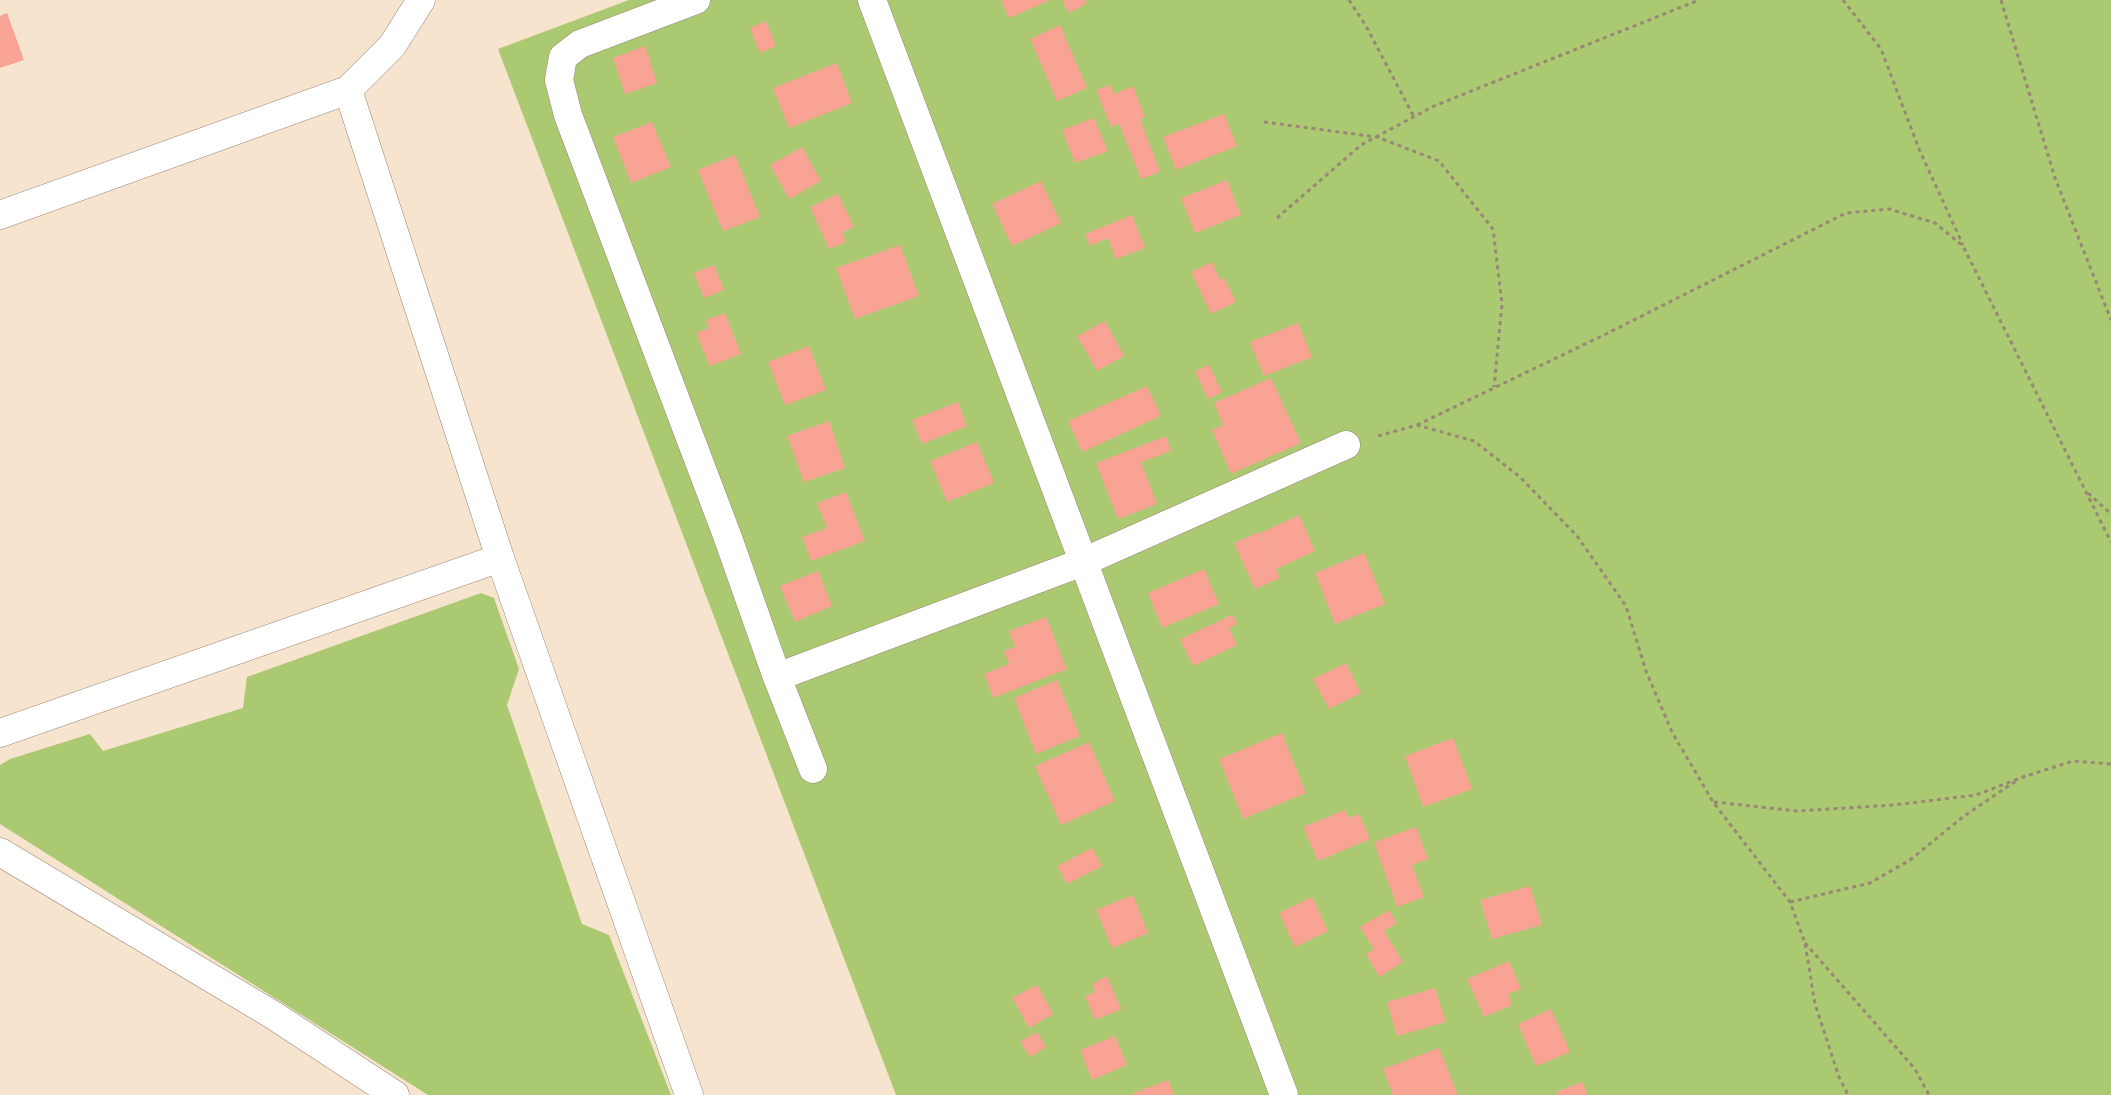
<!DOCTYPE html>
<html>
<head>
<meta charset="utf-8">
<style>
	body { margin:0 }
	canvas { display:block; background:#f7e4ce }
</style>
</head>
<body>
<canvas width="2111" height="1095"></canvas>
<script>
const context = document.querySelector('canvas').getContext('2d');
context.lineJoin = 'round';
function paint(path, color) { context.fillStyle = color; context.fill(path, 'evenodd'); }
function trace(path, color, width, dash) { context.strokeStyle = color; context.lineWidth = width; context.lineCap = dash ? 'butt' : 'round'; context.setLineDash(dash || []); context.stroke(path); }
paint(new Path2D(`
	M629,0H2111V1095H896L498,49Z
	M481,593L494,598L519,669L507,705L582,924L609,935L671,1095H428L0,824V765L10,759L90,734L103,751L243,708L247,677Z`), '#aac970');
paint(new Path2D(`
	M1001,0H1050L1009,18Z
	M1062,0H1085L1087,3L1069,13Z
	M7,13L24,60L0,68V16Z
	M766,21L776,46L760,53L750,28Z
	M1060,25L1087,88L1057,101L1030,39Z
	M645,46L657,83L625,94L613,58Z
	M837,63L852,103L789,128L773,88Z
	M1110,85L1114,94L1133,86L1145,117L1140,119L1160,172L1141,179L1119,124L1111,127L1096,90Z
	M1224,114L1237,146L1176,170L1163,137Z
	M1094,118L1108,151L1075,163L1062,130Z
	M652,122L671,167L631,183L613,137Z
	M802,147L821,181L789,199L770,165Z
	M735,155L760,217L723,231L698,170Z
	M1227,180L1241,215L1195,233L1181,198Z
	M1041,181L1061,223L1012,246L992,204Z
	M838,194L854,227L842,232L846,242L829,249L810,207Z
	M1132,215L1145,248L1116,259L1108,238L1090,246L1085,234Z
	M900,245L919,296L855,319L836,268Z
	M1212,262L1220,280L1224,278L1236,302L1211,314L1191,272Z
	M714,265L724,290L704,298L694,273Z
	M725,313L741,354L710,366L696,333L709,328L706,320Z
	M1105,321L1124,356L1097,371L1077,336Z
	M1298,323L1312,357L1264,376L1250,342Z
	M809,346L826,390L785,405L768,362Z
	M1209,365L1222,392L1208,399L1195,371Z
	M1271,378L1301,443L1231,474L1212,430L1223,425L1214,403Z
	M1147,386L1161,416L1082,452L1068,421Z
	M958,402L967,426L922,444L912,420Z
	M829,421L845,468L804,482L787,436Z
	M1166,436L1171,451L1141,462L1157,504L1118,519L1096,463Z
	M977,442L994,483L947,502L930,461Z
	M846,492L865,541L811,561L802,537L827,528L817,503Z
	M1299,515L1315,551L1276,569L1260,533Z
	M1259,532L1280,578L1255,589L1234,543Z
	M1364,553L1385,604L1335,624L1315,573Z
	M1204,569L1219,604L1162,628L1148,593Z
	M818,571L832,606L795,622L780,586Z
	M1232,615L1237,624L1229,628L1237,645L1193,666L1180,639Z
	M1046,617L1067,669L993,698L984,674L1009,664L1004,651L1015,647L1009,631Z
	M1346,663L1361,693L1329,709L1313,679Z
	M1057,680L1080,736L1036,754L1014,698Z
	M1282,733L1306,793L1243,819L1219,759Z
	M1453,738L1472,789L1423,807L1405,756Z
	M1089,742L1115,801L1061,825L1035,766Z
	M1345,810L1349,818L1359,814L1370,839L1318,861L1303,827Z
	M1416,827L1428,859L1412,865L1424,897L1397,907L1374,842Z
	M1092,848L1102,866L1067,884L1057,866Z
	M1530,886L1542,925L1492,939L1480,900Z
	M1133,895L1148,933L1112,948L1096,910Z
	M1312,897L1328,931L1295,947L1279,913Z
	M1389,910L1397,923L1384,931L1403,962L1379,977L1366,954L1374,949L1360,927Z
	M1509,961L1521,989L1508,994L1512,1005L1484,1017L1467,979Z
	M1107,976L1121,1009L1095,1020L1085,996L1095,992L1092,984Z
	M1037,985L1053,1014L1029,1028L1012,998Z
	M1435,988L1446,1022L1397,1036L1387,1002Z
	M1551,1009L1570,1052L1536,1066L1518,1024Z
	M1037,1032L1046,1047L1030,1057L1020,1041Z
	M1115,1036L1127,1065L1092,1080L1080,1050Z
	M1439,1048L1458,1095H1393L1383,1069Z
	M1168,1080L1174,1095H1129Z
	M1582,1082L1588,1095H1557L1556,1092Z`), '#f8a393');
const minor = new Path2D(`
	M696,0L580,44L563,57L559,80L568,115L728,538L777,677L813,769
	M872,0L1284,1095
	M348,90L500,558L689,1095
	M0,215L348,90L392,46L421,0
	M777,677L1083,562L1346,445
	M0,733L500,558
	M0,852L273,1015L395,1095`);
trace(minor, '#998776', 29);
trace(new Path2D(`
	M1349,0L1366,26L1414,117
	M1843,0L1881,49L1919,149L1963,245
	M2001,0L2055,178L2111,320
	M1264,122L1377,137L1439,161L1493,229L1502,304L1494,387
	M1277,218L1361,145L1434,106L1699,0
	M1417,425L1606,334L1846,213L1889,209L1935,223L1963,246L2111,542
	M1378,436L1417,425L1474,441L1520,477L1577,536L1626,606L1646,671L1672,732L1713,802L1790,902L1805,943L1815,1004L1839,1077L1848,1095
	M2088,493L2111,514
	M1714,802L1797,811L1894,805L1976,795L2023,777L2073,761L2111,764
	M1790,902L1870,883L1910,860L1964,816L2016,781
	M1805,943L1915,1069L1929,1095`), '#998776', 3, [4, 4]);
trace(minor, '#fff', 28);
</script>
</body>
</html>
